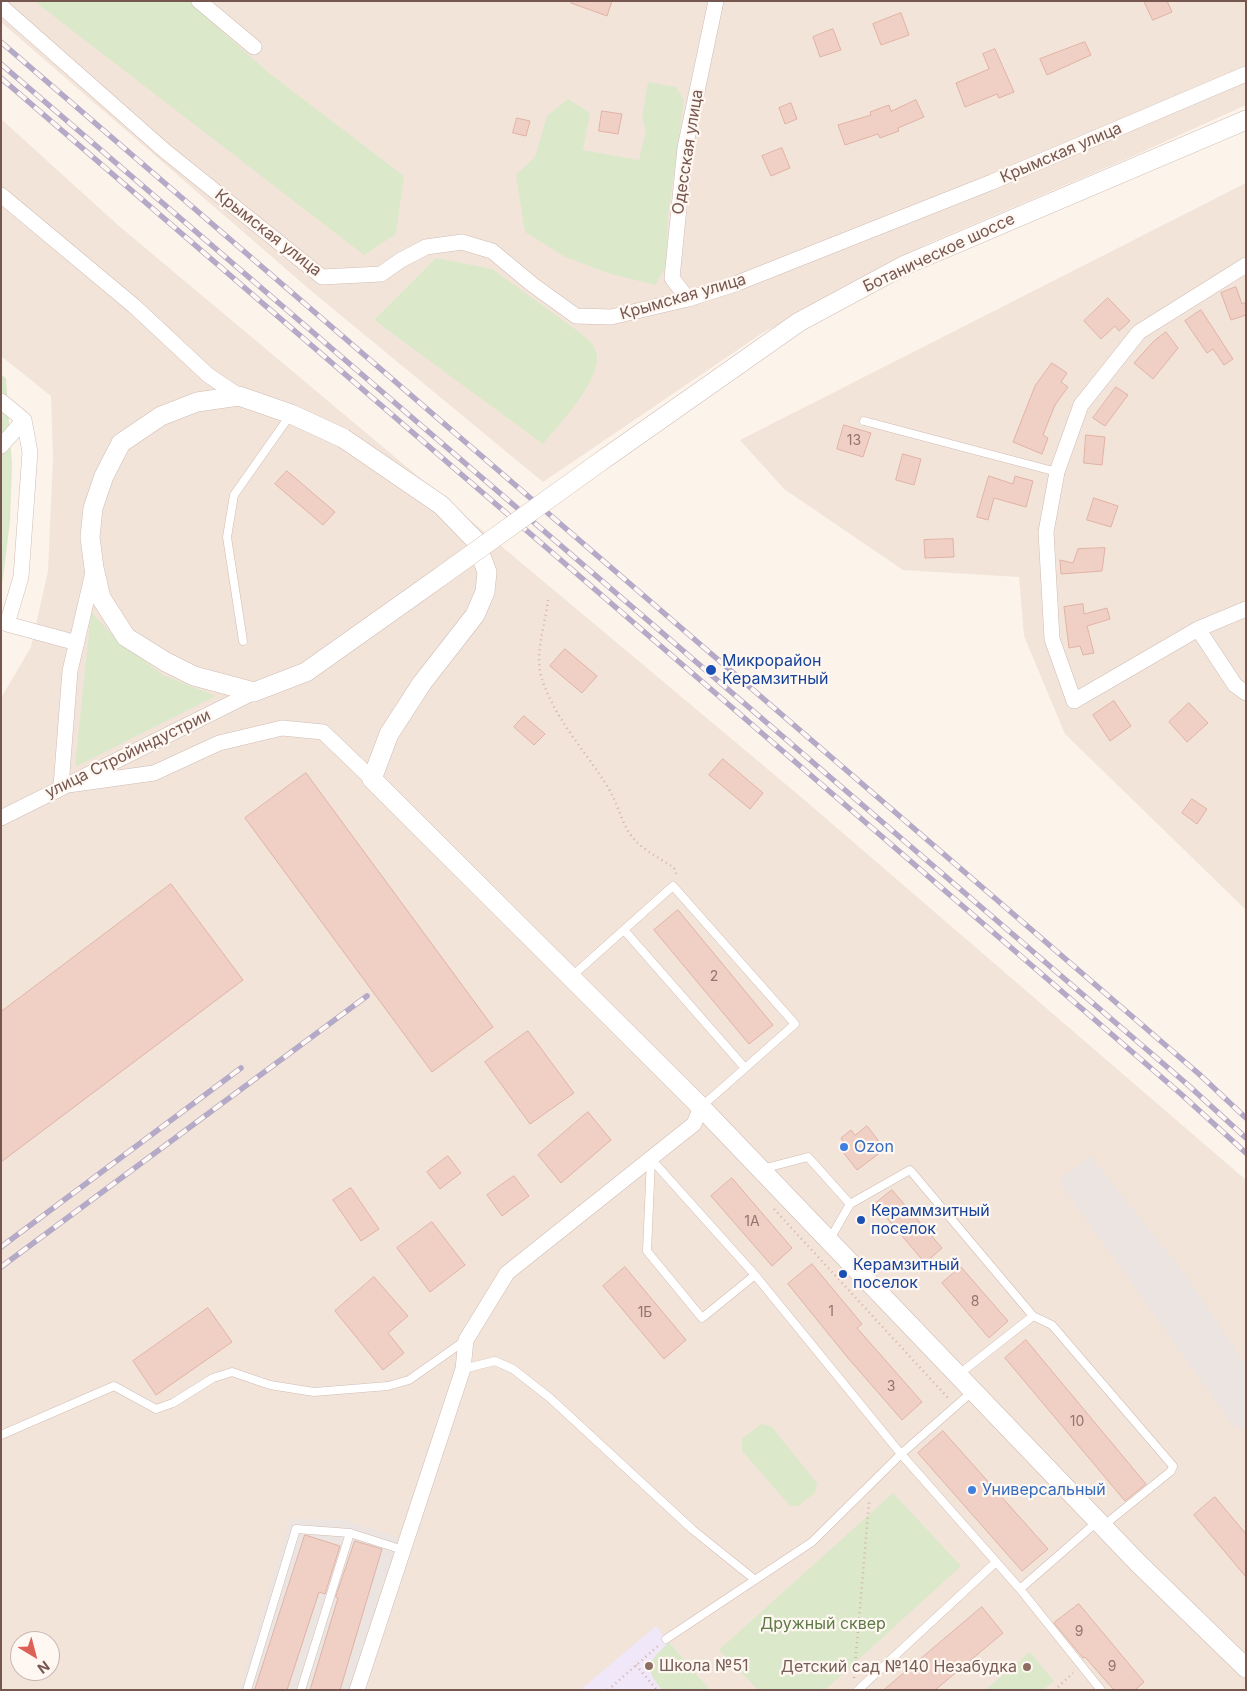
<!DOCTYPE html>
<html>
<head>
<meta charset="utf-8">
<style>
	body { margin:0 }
	#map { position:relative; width:1247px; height:1691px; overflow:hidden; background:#fcf3eb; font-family:Inter,sans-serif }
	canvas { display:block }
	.frame { position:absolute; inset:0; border:2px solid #76574f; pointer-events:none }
	.north { position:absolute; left:10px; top:1631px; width:50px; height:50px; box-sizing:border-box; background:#fef7f2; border:1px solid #c8b7b1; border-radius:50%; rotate:143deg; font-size:14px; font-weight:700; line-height:20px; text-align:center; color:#76574f }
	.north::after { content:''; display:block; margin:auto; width:18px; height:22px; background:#dd6159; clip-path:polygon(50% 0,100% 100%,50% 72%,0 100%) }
</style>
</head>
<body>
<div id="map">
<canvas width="1247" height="1691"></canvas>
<div class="frame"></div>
<div class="north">N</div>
</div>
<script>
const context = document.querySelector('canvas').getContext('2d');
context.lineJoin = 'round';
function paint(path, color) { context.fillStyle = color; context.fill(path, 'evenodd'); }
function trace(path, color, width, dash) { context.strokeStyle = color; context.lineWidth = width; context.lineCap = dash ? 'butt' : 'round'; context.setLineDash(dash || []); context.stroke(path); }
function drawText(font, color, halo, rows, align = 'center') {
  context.font = font + ' Inter,sans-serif'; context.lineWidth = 4.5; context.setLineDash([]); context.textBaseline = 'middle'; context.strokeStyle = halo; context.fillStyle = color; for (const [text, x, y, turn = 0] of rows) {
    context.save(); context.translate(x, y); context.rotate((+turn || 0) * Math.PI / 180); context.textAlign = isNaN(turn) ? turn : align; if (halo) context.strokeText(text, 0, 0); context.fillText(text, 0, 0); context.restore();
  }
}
paint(new Path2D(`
	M1,1H1246V105L1131,157L925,245L761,334L543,482L309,289L1,22Z
	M1,119L119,226L801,797L1246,1180V1690H1V698L31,647L48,571L53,459L51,396L1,356ZM20,1641H50V1671H20Z
	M1246,183V910L1065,734L1024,636L1019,577L903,570L784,489L740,440Z`), '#f3e4da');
paint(new Path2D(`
	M1090,1156L1184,1273L1246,1365V1428L1234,1427L1059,1181Z
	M290,1519L343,1520L399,1538L351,1690H240Z`), '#ebe4e0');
paint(new Path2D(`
	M656,1626L710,1690H580Z`), '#f0e7f8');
paint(new Path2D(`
	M34,1H188L270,74L404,176L396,234L364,255Z
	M648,82L676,87L684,100L668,216L666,267L655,285L611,274L565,257L525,232L516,175L535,157L547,116L568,99L590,113L583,150L639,160L646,130L642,118Z
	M436,258L492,269L575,329C582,335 593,342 596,351C605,376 558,426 543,444L374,320Z
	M1,375L6,378L12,465L10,522L1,593Z
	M91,612L119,642L163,675L216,696L75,767Z
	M761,1424L771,1426L817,1483L815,1493L798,1506H790L742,1451V1439Z
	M893,1493L961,1566L825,1690H758L719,1650Z
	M669,1642L710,1690H662C642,1666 649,1662 669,1642Z
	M1030,1652L1054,1681L1043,1690H985Z`), '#dbe9ca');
const building = new Path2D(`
	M572,1H612L607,16L571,3Z
	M1144,1H1167L1172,12L1153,20Z
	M901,13L909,35L881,45L873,24Z
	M833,29L841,50L820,57L813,37Z
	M1085,42L1091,55L1047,75L1040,59Z
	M995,49L1014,92L999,98L997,94L965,107L956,83L989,69L983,54Z
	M916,100L924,117L898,128L899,131L880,138L878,134L845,145L838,125L871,115L870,112L889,105L891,111Z
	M791,103L797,119L785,124L779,108Z
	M602,111L622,114L618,134L599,131Z
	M517,118L530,121L526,136L513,133Z
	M782,148L790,168L771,176L762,156Z
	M1236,287L1242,304L1246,302V315L1231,320L1221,293Z
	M1108,298L1130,321L1119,331L1115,326L1101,339L1084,321Z
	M1201,310L1233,359L1224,365L1213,349L1207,353L1185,321Z
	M1166,332L1178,348L1153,379L1134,363L1153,342Z
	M1052,363L1067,373L1061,382L1068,387L1055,405L1043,435L1048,438L1042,454L1013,442L1035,386Z
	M1116,387L1128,395L1105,426L1093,418Z
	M844,425L871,433L863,457L837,449Z
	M1086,435L1105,437L1102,465L1084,463Z
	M903,454L921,459L914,485L896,480Z
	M287,471L335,512L323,525L275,484Z
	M989,476L1013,484L1015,476L1033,481L1026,507L994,498L988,520L977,517Z
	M1094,498L1118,506L1111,527L1087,520Z
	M953,539L954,557L925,558L924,540Z
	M1105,548L1102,571L1061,574L1060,560L1073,563L1078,549Z
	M1083,604L1084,614L1107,608L1110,619L1087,626L1094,653L1083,655L1080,646L1069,648L1064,607Z
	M565,649L597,676L582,693L550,666Z
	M1114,701L1131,726L1110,741L1093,715Z
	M1189,703L1208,723L1187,742L1169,722Z
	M524,716L545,734L534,745L514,727Z
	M723,759L763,793L750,809L709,775Z
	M306,773L493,1027L432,1072L245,818Z
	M1192,799L1207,809L1197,824L1182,813Z
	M171,884L243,980L1,1162V1012Z
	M678,910L773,1025L749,1044L654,930Z
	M528,1031L574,1093L530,1124L485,1062Z
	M588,1112L611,1140L561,1183L538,1155Z
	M867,1126L885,1149L857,1170L839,1147L844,1143L841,1138L851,1130L855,1135Z
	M448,1156L461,1173L440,1189L427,1172Z
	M514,1176L529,1196L502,1216L487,1195Z
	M732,1178L792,1248L772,1266L711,1196Z
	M351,1188L379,1229L361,1241L333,1200Z
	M892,1190L942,1248L925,1263L875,1204Z
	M432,1222L465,1265L430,1292L397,1248Z
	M812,1264L862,1324L857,1328L922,1402L902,1420L848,1358L788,1284Z
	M625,1267L686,1340L664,1359L603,1286Z
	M961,1267L1008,1321L989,1338L942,1283Z
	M374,1277L408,1316L388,1333L404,1353L383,1370L335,1311Z
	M208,1308L232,1342L156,1395L133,1361Z
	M1026,1340L1146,1484L1125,1501L1005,1358Z
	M943,1431L1048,1549L1022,1571L918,1453Z
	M1215,1497L1246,1534V1577L1194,1515Z
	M305,1535L340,1546L325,1594L319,1592L287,1690H255Z
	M355,1541L382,1549L340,1690H310L338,1598L336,1597Z
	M1079,1604L1144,1682L1135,1690H1114L1085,1657L1083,1658L1054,1623Z
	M982,1607L1003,1633L935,1690H884Z`);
paint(building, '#f0cfc4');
trace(building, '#e1b3a6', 1);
const service = new Path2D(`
	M864,421L1057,472
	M243,641L227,537L234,495L291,414
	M624,930L745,1068
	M571,977L673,886L795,1024L701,1107
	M651,1159L755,1275L901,1454L812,1542L666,1639
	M651,1159L647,1251L702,1318L755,1275
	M762,1169L808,1157L850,1204L830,1239
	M850,1204L910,1170L1033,1316L958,1375
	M1033,1316L1052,1325L1173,1466L1171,1471L1103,1526
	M463,1369L495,1361L513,1369L550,1398L693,1530L754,1579
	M973,1391L901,1454L1020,1589L1098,1521
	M1,1435L114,1386L156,1409L173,1403L213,1378L232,1372L270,1385L314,1392L388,1386L409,1380L466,1340
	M1020,1589L1101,1690
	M247,1690L296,1529L350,1533
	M301,1690L350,1533L403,1550
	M858,1690L996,1562`);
const minor = new Path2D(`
	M199,1L254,47
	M1,6L165,151L322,277L381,274L401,260L426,247L462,242L492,251L533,285L576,316L611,317L688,299L735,284L992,182L1246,74
	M1,195L134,306L208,375L239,396
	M1246,265L1139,332L1081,405L1057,472L1046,532L1052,639L1074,701L1198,629L1246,609
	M688,299L672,278L685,148L716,1
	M1,401L24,420L30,452L21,577L7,624L77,643
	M1,446L24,420
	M1198,629L1235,685L1246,693
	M61,786L154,773L219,743L282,728L323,732L372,779
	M61,786L70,671L94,568
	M1,818L254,692
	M357,1690L463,1369L466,1340L507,1273L694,1124L701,1107`);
const tertiary = new Path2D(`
	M604,459L799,322L903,266L1246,120
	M440,577L306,672L254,692L194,676L166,662L126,637L101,598L94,568L90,537L93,508L104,476L121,443L161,416L197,402L239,396L291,414L343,438L441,505L475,540L487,572L485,592L475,615L422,683L389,734L372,779L701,1107L1138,1563L1246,1668`);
trace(service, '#d0bcb3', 9);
trace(minor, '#d0bcb3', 16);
trace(tertiary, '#d0bcb3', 20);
trace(new Path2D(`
	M548,600C545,625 535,652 541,676C554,720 588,753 610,791C619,806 622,826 634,839C644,851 662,859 674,868L677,876
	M774,1209L948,1398
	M636,1665L657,1690
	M854,1678L869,1502
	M1058,1687L1073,1673
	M608,1690L658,1646`), '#d5b1a7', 2.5, [1, 4]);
trace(service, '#fff', 8);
trace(minor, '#fff', 15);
trace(tertiary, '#fff', 19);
const rail = new Path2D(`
	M1,42L1199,1074L1246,1118
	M1,64L1188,1085L1246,1138
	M1,78L1181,1094L1246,1153
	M1,1247L241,1068
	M1,1267L367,996`);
trace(rail, '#b4a9c6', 5.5);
trace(rail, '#fef7f2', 4, [11]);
const tertiaryBridge = new Path2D(`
	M440,577L604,459`);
trace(tertiaryBridge, '#d0bcb3', 20, []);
trace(tertiaryBridge, '#fff', 19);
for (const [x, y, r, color] of [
	[711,670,6,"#1a4fb4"],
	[844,1147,5,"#3f7fe0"],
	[861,1220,5,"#1a4fb4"],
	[843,1274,5,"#1a4fb4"],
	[972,1490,5,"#3f7fe0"],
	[649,1666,5,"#8d6e63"],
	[1027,1667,5,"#8d6e63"]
]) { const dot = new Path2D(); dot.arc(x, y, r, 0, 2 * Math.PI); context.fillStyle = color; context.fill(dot); trace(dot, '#fef7f2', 2); }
drawText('14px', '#94756c', null, [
	["13",854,441],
	["2",714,977],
	["1А",752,1222],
	["8",975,1302],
	["1",831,1312],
	["1Б",645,1313],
	["3",891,1387],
	["10",1077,1422],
	["9",1079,1632],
	["9",1112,1667]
]);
drawText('16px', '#76574f', '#fef7f2', [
	["Одесская улица",688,152,-81],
	["Крымская улица",1061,153,-23],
	["Крымская улица",268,233,38],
	["Ботаническое шоссе",939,253,-25],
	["Крымская улица",683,297,-16],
	["улица Стройиндустрии",128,754,-26]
]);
drawText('16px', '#164399', '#fef7f2', [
	["Микрорайон",722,661],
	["Керамзитный",722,679],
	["Кераммзитный",871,1211],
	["поселок",871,1229],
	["Керамзитный",853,1265],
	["поселок",853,1283]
], 'left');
drawText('16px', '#366cbe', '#fef7f2', [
	["Ozon",854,1147],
	["Универсальный",982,1490]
], 'left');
drawText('16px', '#5e7a47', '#fef7f2', [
	["Дружный сквер",823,1624]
]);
drawText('16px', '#785e54', '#fef7f2', [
	["Школа №51",659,1666],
	["Детский сад №140 Незабудка",1017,1667,"right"]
], 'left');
</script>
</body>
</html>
